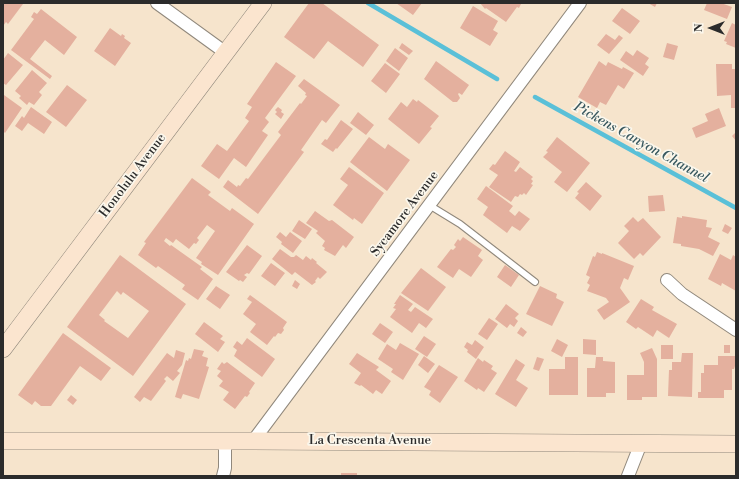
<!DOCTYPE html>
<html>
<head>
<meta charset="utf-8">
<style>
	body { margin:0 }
	#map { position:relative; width:739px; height:479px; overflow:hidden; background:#f6e4cc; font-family:"Libre Bodoni",serif }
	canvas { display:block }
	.frame { position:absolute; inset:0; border:4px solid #2b2b2b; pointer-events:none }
	.north { position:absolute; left:691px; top:8px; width:40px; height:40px; -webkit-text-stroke:3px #fbf7ec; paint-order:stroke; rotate:270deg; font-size:11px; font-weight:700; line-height:16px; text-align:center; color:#2b2b2b }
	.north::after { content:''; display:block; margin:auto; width:14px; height:18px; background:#2b2b2b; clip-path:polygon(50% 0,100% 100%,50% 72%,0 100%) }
</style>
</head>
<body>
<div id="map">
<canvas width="739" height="479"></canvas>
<div class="frame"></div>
<div class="north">N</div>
</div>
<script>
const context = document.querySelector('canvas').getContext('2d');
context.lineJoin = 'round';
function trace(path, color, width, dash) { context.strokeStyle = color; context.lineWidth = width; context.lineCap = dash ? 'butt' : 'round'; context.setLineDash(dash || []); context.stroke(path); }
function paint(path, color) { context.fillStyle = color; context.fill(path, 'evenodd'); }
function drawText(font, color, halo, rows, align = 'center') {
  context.font = font + ' "Libre Bodoni",serif'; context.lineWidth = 3.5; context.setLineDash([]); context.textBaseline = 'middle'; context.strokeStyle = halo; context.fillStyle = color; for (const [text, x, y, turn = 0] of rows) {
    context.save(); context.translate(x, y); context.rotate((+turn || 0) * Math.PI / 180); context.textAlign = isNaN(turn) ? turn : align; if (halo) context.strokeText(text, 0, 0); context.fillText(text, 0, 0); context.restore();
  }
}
trace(new Path2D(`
	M368,3L497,79
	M535,97L736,208`), '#5ac0d8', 4.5);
paint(new Path2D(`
	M3,3L23,4L8,24L6,22L3,26Z
	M309,3H322L379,45L363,67L328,41L314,59L284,37Z
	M396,3H422L413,15Z
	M480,3H519L521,4L519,8L517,7L506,22L486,8L485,9Z
	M648,3H657L655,7Z
	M707,3H721L732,7L727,19L704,10Z
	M473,6L498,21L493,30L498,33L490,46L460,28Z
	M622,8L640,21L630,34L612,21Z
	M41,9L77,37L64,55L45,40L30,59L52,76L50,79L11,50L34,19L31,17L34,12L37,14Z
	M732,23L736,25V48L726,44L727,42L724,41Z
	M110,28L121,36L122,34L125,36L124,38L131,43L115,66L94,51Z
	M606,34L615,40L619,35L623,38L609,54L597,45Z
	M402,43L413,51L409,55L399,48Z
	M667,43L678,46L674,60L663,57Z
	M395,48L408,58L399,71L386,61Z
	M637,50L649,58L645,64L649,67L643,76L620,60L626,51L633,56Z
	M8,53L23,65L6,85L3,83V60Z
	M436,61L469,85L462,95L459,93L458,94L460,98L457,102H453L424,79Z
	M599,61L606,66L608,62L622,69L623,67L634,73L624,89L618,85L606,105L600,102L597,108L578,97Z
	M276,62L296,76L265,118L269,122L262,131L268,135L246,167L234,158L219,179L201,166L217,144L227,151L249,121L245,118L252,107L247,104Z
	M385,63L400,74L386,93L371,81Z
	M716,64H732V69H736V108H731V95L717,96Z
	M32,70L47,83L39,92L42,95L34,105L29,102L27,105L19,98L21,96L15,91Z
	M304,79L340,105L326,123L322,120L301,150L304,152L258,214L223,187L228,180L237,187L238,185L240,186L246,178L248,179L281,135L278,132L300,103L301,104L307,96L305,95L306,93L298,86Z
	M67,85L87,100L66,127L46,112Z
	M4,95L22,108L5,133L3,131Z
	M413,99L417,102L418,100L439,116L430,127L432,128L419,144L388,119L401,102L407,107Z
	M31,107L52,122L44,134L28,123L22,131L15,126L22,116L24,118Z
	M278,107L282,110L281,112L284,114L281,119L275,114L277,112L275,110Z
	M719,108L726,126L696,138L692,128L708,121L705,114Z
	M358,112L374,125L366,135L350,123Z
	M341,120L353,129L337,149L336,148L333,152L321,144L325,139L327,140Z
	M736,132V141L732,136Z
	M369,137L385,149L388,144L410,160L387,191L350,162Z
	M557,137L590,163L567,192L554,182L562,172L543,157L548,152L546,151Z
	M505,151L520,162L514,171L516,172L520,167L533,177L531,179L533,181L531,184L533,185L526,195L524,193L522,195L520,194L518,197L515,196L511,202L489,187L498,175L489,169L493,164L495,165Z
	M349,167L384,193L362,224L354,218L353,220L333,205L348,185L340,179Z
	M192,178L211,192L208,195L230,211L232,208L254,224L218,275L201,264L202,262L196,258L215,231L207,225L197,238L199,240L196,244L194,243L189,249L176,239L173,243L166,238L164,241L170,246L171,245L202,267L200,269L213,279L198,300L182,289L185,285L158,266L156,268L138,255L146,243L144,242Z
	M586,182L602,196L590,211L575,198L579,193L577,192Z
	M486,186L513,206L509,211L515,216L519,211L530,219L520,231L512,226L507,233L483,215L488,207L477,199Z
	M663,195L665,211L649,212L648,196Z
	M315,211L329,221L332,220L354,237L346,248L343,245L335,256L324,250L325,248L322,246L325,241L316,233L318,231L306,223Z
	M682,216L707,220L706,227L712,228L708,237L720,243L713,256L699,249L681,246V244L673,243L677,217L682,218Z
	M633,217L638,222L643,218L661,237L643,256L640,253L634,259L618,243L629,231L624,226Z
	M299,220L312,229L305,239L292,231Z
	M725,224L732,228L728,234L722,231Z
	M280,232L286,237L290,232L302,241L293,253L281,244L282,242L276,237Z
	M463,237L482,250L478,256L483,260L471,277L459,269L453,278L437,267L451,249L453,250L456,247L454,245L458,239L460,241Z
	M247,245L262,256L249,274L247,273L244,275L247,277L243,282L240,280L239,281L226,272Z
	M280,249L291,257H294L296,255L303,260L306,256L311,260L312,258L317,262L316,263L327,272L320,279L318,277L315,281L316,282L312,285L295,272L292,275L272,259Z
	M597,252L602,254V253L634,266L628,280L624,278L620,288L630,302L604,320L597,310L609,302L606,298L587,291L590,285L587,283L590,277L586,275L593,256L595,257Z
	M720,254L731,260L733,255L736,257V291L722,283L721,286L708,279Z
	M120,255L186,304L133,376L67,327ZM117,291L121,295L123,292L149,311L128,338L104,321L105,320L99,315Z
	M271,263L285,273L275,286L261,276Z
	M505,265L519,275L511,287L497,277Z
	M421,268L446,287L428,311L401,293Z
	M295,280L300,284L297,289L292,286Z
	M216,286L230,295L220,309L206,299Z
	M540,286L557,294L556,298L564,302L552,326L526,314Z
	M250,295L287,322L283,328L284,330L281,334L278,333L275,337L274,336L267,345L250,332L256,324L243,314L252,302L247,299Z
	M400,295L413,304L408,310L411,312L415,307L433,319L426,328L419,323L412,333L390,317L396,309L393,308L396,304H394Z
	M641,299L654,307L652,310L677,324L669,338L657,330L653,337L638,327L636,329L626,322Z
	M506,304L519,314L515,318L518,321L514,327L510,324L507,328L495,319Z
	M489,318L498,324L487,340L478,334Z
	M204,322L223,336L220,339L225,342L218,352L195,334Z
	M380,323L393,332L385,343L372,334Z
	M521,327L527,332L523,337L517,333Z
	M63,333L111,368L101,381L80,366L51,406H41L35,401L32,405L18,395Z
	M424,336L436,344L427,357L415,349Z
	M247,338L275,359L262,377L234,356L237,350L233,347L237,341L242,345Z
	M557,339L568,345L562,357L551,351Z
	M583,339L596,340V355L583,354Z
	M475,340L484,347L476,359L467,352L468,350L464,347L467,342L472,345Z
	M400,343L419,354L403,380L391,372L393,369L378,359L387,344L396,350Z
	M661,345H673V359H661Z
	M724,345H730V353H724Z
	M652,348L657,359V397H642V400H627V375H644V362L640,353Z
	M194,349L204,351L202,356L208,358L206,366L209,367L199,399L183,394L181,399L175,397L186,360L188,361L189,358L191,359Z
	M176,350L185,353L182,365L177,371L180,373L173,381L167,376L164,379L166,381L151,401L144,397L140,402L134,397L167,353L174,358Z
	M357,353L379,367L376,370L391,381L382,394L376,390L373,394L361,385L360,386L354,383L361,373L349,364Z
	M682,353H693L692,397L668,396L669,370H672V362H681Z
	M424,356L435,364L428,373L418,365Z
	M718,356H735V366L734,369H732V390H724V398H698V392H701V373H704V365H718Z
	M537,357L544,359L539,371L533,369Z
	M565,357H578V395H549V369H565Z
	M596,357H603V361L615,362V393H606V397H587V368H595Z
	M478,358L483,362L484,360L493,366L491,369L497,373L484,392L478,388L477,390L464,381Z
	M516,359L525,365L516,380L528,388L516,407L495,394Z
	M222,362L224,364L227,362L255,383L249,392L250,393L247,397L245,396L235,409L223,400L229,392L219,386L223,381L217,376L221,371L217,369Z
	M439,365L458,377L440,403L429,395L431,391L424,387Z
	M71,395L77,400L73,405L67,400Z
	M341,473H357V476H341Z`), '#e4b09e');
const lane = new Path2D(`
	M429,205L460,224L535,282`);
const street = new Path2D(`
	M157,3L226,53
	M667,280L682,294L736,330
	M253,441L580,3
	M223,476L225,468V441
	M628,476L641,443`);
const secondary = new Path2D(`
	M3,349L263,3
	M3,441H253L736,444`);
trace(lane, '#90887c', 8);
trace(street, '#90887c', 14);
trace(secondary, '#90887c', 18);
trace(lane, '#fff', 6);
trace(street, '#fff', 12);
trace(secondary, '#fbe5cf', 17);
drawText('13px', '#2b2b2b', '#fbf7ec', [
	["Honolulu Avenue",133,176,-53],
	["Sycamore Avenue",405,214,-53],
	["La Crescenta Avenue",370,441]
]);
drawText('italic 14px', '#39585f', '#fbf7ec', [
	["Pickens Canyon Channel",641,143,29]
]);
</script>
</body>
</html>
